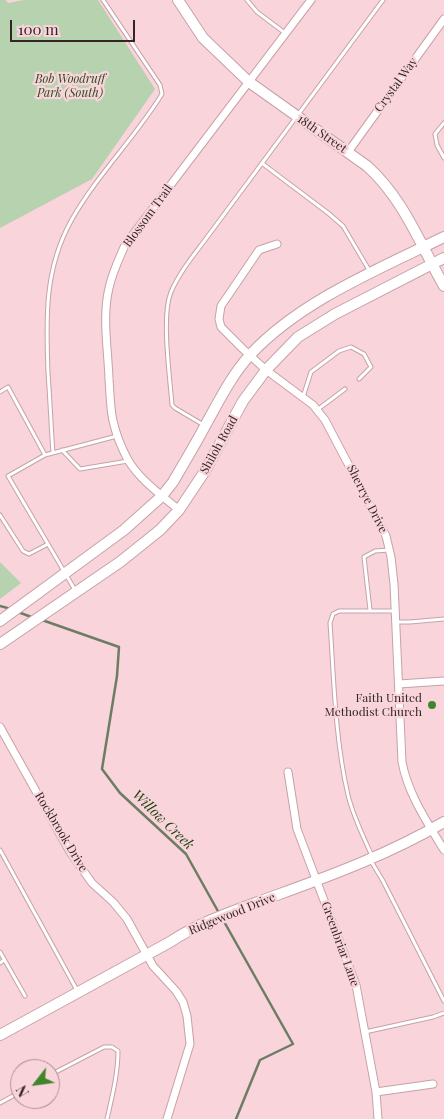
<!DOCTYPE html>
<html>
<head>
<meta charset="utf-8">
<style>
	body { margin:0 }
	#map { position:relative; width:444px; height:1119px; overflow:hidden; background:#f9d4da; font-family:"Playfair Display",serif }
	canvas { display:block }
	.north { position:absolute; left:10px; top:1059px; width:50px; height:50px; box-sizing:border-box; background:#f9d4da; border:1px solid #aa8e92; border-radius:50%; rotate:240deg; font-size:14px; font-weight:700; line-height:20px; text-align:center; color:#332527 }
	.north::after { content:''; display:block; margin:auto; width:18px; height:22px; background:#3f852a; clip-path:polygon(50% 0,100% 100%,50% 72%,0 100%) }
	.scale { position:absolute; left:10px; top:20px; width:125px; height:22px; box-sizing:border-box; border:2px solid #332527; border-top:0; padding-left:6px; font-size:15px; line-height:18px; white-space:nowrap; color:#332527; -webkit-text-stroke:4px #f9d4da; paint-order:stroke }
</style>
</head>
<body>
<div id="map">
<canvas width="444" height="1119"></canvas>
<div class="north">N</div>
<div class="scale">100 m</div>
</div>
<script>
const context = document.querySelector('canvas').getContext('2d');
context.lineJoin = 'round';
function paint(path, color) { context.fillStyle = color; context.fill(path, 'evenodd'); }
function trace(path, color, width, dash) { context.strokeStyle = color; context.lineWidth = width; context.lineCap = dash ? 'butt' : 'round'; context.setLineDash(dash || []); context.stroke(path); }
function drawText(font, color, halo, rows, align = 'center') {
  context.font = font + ' "Playfair Display",serif'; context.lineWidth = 4.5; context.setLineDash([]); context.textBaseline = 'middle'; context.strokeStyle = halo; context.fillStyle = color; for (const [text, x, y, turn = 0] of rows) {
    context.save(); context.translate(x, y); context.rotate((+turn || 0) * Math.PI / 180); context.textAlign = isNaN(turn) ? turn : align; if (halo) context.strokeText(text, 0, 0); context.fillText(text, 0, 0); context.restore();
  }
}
paint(new Path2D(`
	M0,0H6L8,3L24,0H98L155,89L92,179L0,228Z
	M0,562L21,583L0,599Z`), '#b6d2af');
trace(new Path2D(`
	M0,606L11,609
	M18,612L34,618
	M42,620L119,647L117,676L102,769L120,793L186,854L219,913
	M222,918L293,1044L260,1060L236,1119`), '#6d7d65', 2.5);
const lane = new Path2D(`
	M247,0L257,12L285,33
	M444,123L435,134L437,145L444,158
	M263,164L328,213L343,226L369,270
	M0,392L8,387L45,455
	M303,397L311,372L339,351L351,347L364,354L371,367L359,379
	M317,410L345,389
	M202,424L175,408L172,405C170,377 161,316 171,292C179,273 193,256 205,240L383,0
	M62,450L80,469L128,461
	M53,453C51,426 50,399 48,373C46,319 44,270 71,221C96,176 135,138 162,94L160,85L103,0
	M0,515L23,551L29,554L48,544
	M75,590L8,476L45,455L117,436
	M370,610L364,557L375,551L389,550
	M397,622H410L444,619
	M0,850L78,992
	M372,856C363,836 353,816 348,795C335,739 334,680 330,623L333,614L339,611H395
	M371,861L383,881L444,1001
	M0,952L25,996
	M0,963L4,960
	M365,1032L433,1017L444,1013
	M50,1075L104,1047H112L118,1051C118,1074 112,1097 107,1119
	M0,1103L20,1092`);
const street = new Path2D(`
	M348,152L444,19
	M277,244L259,250L221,306L219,319L221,327L243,349L266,370L313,405L325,420L386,536L391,557L394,584L402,762C408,794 427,822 444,850
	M179,510C161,495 140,480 128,460C121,447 116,434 113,421C110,407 110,392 109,379C108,349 102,317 109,288C112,273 119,259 125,245L311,0
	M399,684L444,681
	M0,727L70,852L92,883L113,902L127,919L153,966L176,991L183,1002L187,1016L190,1044L167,1119
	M288,772L297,829L356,985L376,1092L378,1119
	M376,1092L433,1084`);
const secondary = new Path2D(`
	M178,0L203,38L249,82L367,166C403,198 420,244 444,286
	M0,621L124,530L162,496L173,482C184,463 195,445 205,426C219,401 231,376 250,355C300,301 379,269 444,237
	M0,644L120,562L160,530L179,510L205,471L243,401L266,370L298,337L335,314L444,258
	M0,1035L170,942C203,920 240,909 277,895C335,874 391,853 444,822`);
trace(lane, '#c6a2a8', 5);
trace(street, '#c6a2a8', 9);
trace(secondary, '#c6a2a8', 12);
trace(lane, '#fff', 3);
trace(street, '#fff', 7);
trace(secondary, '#fff', 10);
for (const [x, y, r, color] of [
	[432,705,5,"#3f852a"]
]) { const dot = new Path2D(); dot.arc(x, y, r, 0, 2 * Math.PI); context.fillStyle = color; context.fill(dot); trace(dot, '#f9d4da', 2); }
drawText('italic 12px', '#254c1a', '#f9d4da', [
	["Bob Woodruff",70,79],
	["Park (South)",70,93]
]);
drawText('12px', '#332527', '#f9d4da', [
	["Crystal Way",396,85,-54],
	["18th Street",322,134,35],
	["Blossom Trail",148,216,-54],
	["Shiloh Road",219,445,-61],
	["Sherrye Drive",367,499,63],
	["Rockbrook Drive",61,832,59],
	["Ridgewood Drive",232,914,-22],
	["Greenbriar Lane",340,944,70]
]);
drawText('12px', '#332527', '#f9d4da', [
	["Faith United",422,698],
	["Methodist Church",422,712]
], 'right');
drawText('italic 14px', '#1c4310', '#f9d4da', [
	["Willow Creek",163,820,44]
]);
</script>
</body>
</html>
